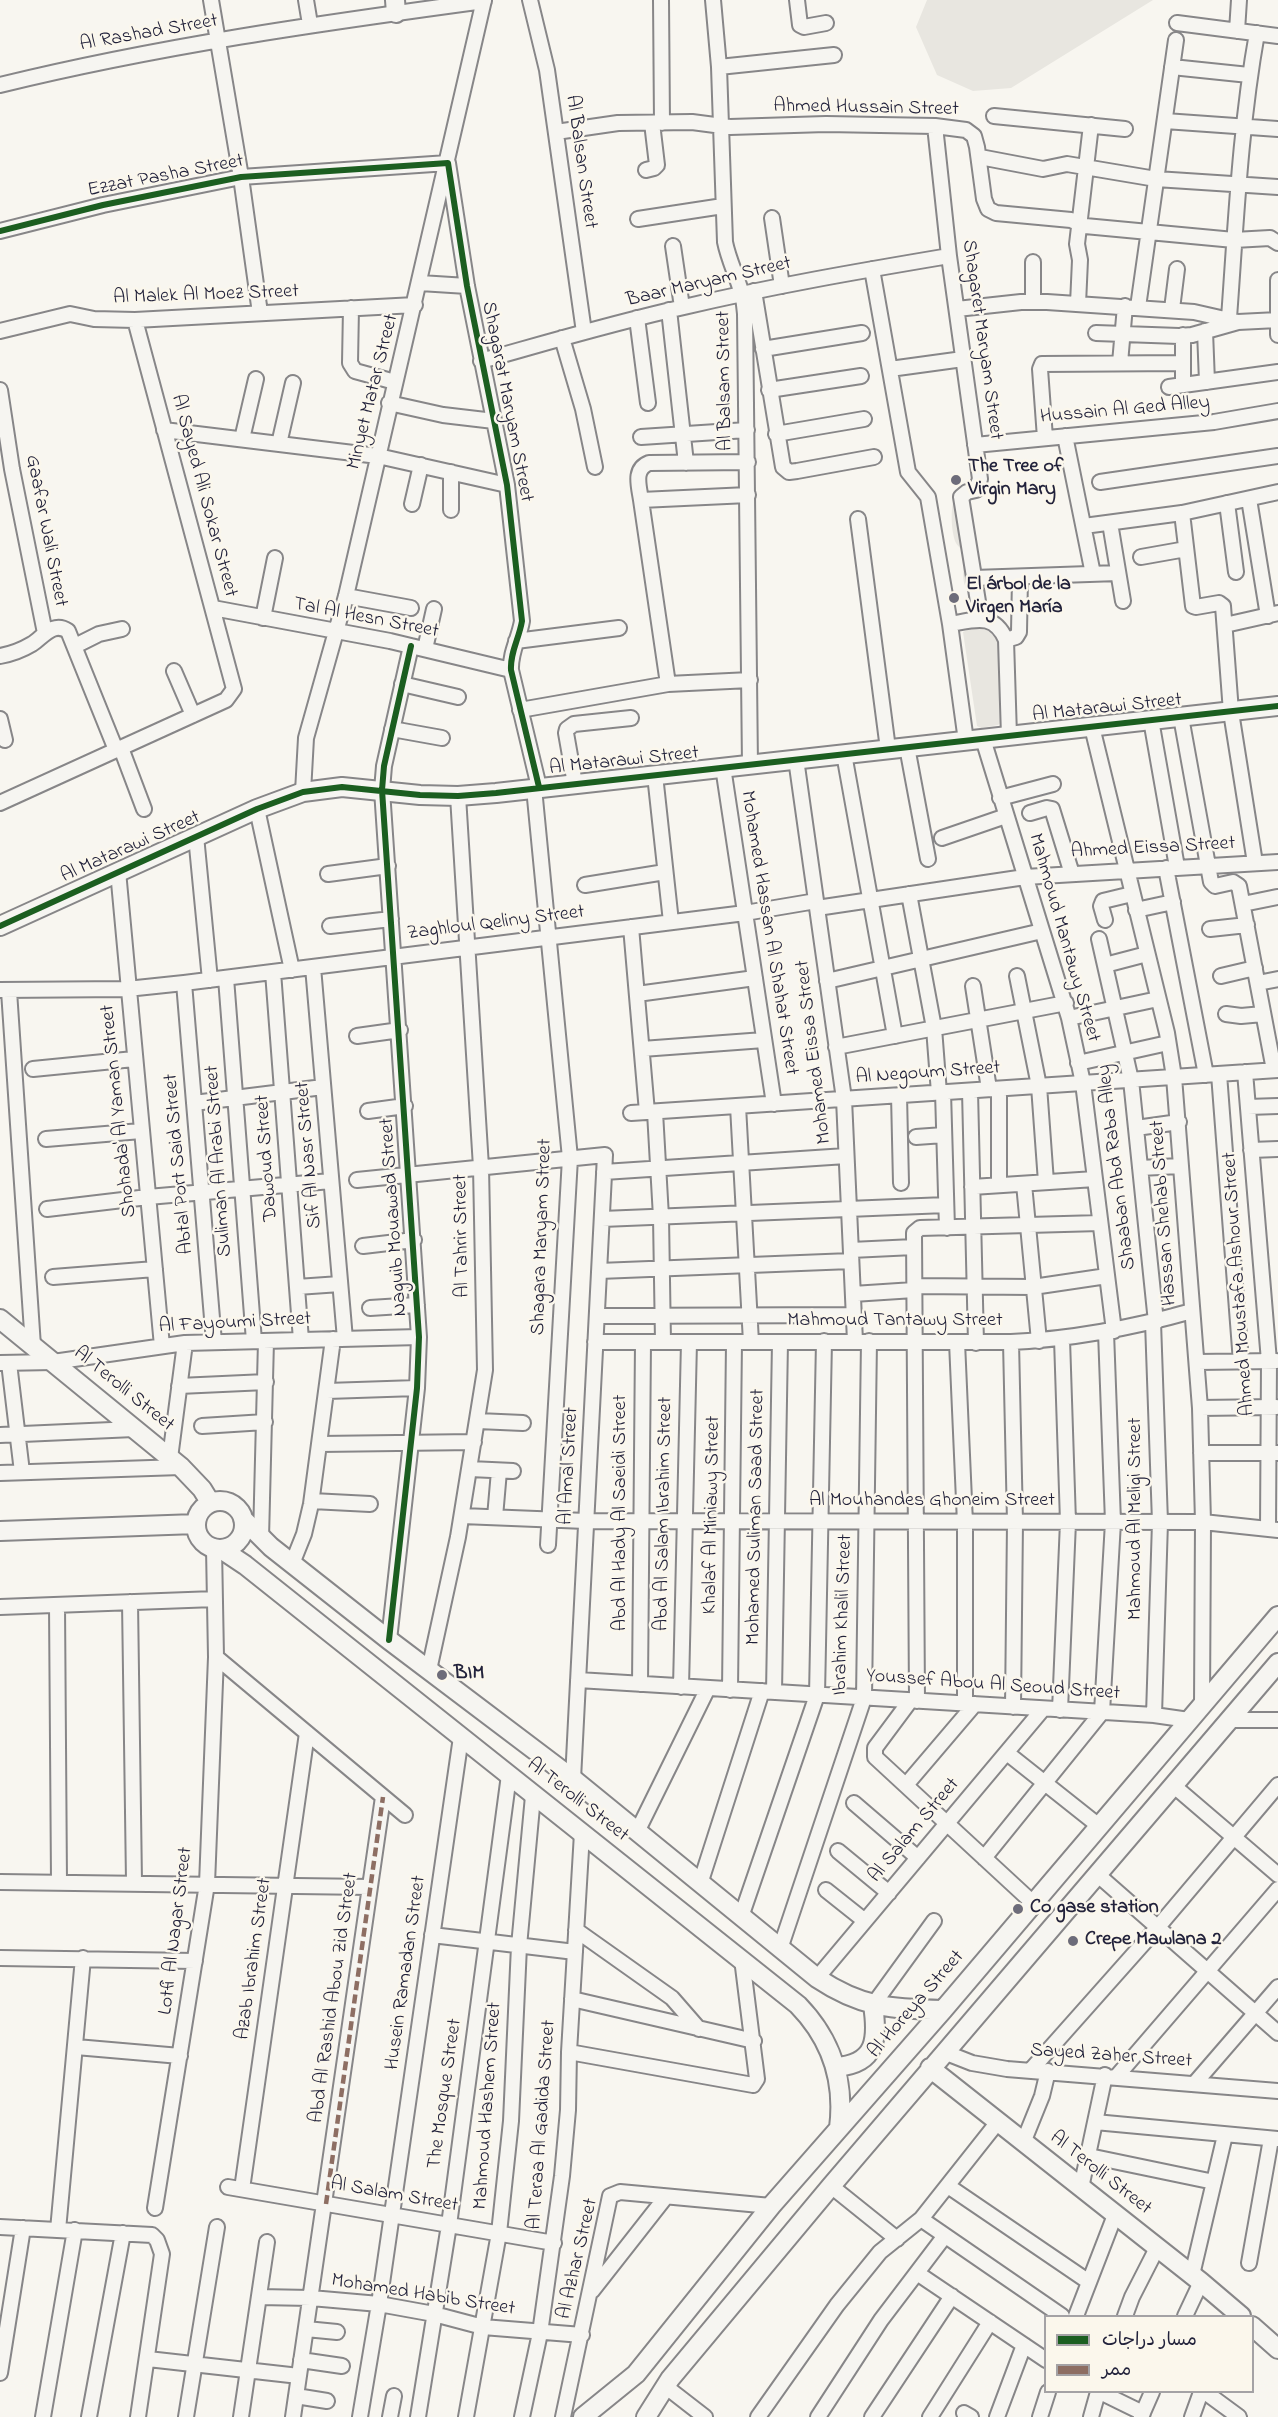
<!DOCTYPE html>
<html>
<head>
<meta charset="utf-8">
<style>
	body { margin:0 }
	#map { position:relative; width:1278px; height:2417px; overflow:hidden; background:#f8f6f0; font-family:"Indie Flower","Playpen Sans Arabic",sans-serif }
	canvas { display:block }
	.legend { position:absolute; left:1044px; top:2315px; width:210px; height:78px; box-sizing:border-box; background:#fbf7ec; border:2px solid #a4a2a5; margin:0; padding:8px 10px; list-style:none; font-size:18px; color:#22223b }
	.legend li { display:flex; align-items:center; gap:12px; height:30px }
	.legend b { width:30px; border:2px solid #a4a2a5 }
</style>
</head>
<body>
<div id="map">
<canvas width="1278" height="2417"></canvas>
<ul class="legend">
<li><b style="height:8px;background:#1b5e20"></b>مسار دراجات</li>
<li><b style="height:8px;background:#8d6e63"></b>ممر</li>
</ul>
</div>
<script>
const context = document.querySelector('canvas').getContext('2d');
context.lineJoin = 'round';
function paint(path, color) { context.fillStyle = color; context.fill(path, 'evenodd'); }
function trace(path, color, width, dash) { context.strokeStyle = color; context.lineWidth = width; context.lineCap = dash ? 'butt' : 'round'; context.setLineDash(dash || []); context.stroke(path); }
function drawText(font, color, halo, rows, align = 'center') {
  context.font = font + ' "Indie Flower",sans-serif'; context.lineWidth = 5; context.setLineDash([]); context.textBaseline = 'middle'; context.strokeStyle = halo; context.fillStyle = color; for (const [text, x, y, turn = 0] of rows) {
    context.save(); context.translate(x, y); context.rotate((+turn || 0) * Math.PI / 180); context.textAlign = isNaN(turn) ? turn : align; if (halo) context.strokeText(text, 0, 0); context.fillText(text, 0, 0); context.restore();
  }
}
paint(new Path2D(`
	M927,0H1153L1011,88L973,91L937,75L916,27Z
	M955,497L971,589L968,590C960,582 965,566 963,555C962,548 959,548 956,543C951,533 950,506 955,497Z
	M972,628H992L998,634L1003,721L998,725L981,728L977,726L963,632Z`), '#e8e6e0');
const street = new Path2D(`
	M211,0L241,177L260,313
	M306,0L310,24
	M530,0L547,70L584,332
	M661,0L662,123
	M713,0L719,67L725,242C730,267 744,288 745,314L750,765
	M797,0L800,25L804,27L826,23
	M1177,23L1278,36
	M1237,31L1239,0
	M719,67L834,55
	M1172,67L1249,75
	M0,85C159,46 321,23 484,1
	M994,116L1125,129
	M1165,121L1278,129
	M935,126L949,256L980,479L976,490L967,492L961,497L981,620
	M556,132L618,123L692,122L730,127L826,124L935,126L966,130L974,136L977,147L984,199L988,209L996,213L1071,220L1085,226L1234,240L1270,238L1278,243
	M980,157L1043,169L1067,164L1156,179L1278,187
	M646,170L654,168L657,165L652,123
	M772,218L782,286
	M638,219L723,206
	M0,231L103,205L241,177L448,163L467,286L507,485L522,621C519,639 510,652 511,670L539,787
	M673,246L682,307
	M1033,262V301
	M872,269L908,472L928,497L950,624L966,741
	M1278,280V335
	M420,283L467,286
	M754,291L783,467L789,472L797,471L874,457
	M1078,304L1080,260L1077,244L1091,125
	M1138,307L1176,40
	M351,308L350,363L355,371L395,382
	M957,309L1021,302H1047L1194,312L1238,322
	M1172,309L1177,269
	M669,310L686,463
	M637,318L648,403
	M1229,318C1236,223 1240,128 1257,33
	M0,331L70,314L94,319L135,320L415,305
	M1205,331L1207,382
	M1096,333L1179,336L1192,335L1238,322L1278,320
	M562,338L583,409L595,467
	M763,349L862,333
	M481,361C549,342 616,322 684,307C772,286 860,271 949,256
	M1120,363L1125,306
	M890,369L963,359
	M1183,385V335
	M1169,387L1278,372
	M0,390L12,469L45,633
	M769,390L861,376
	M389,403L443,415L494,421
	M164,430L378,456L507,485
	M776,434L864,419
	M1065,436L1093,574
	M641,437L747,430
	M1045,438L1040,369L1042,364L1183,363
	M242,439L256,379
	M279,444L293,383
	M975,445L1214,422L1278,411
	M1100,482L1278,456
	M1249,499L1268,616
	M641,500L748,495
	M1227,503L1236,572
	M412,504L421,465
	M451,510V472
	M1182,513L1193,606L1196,607L1219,603L1223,606L1231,712L1255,863
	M858,519L888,749
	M1110,523L1123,601
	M1084,526L1182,513L1278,492
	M1141,557L1186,549
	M974,578L1118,573
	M346,596L411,608
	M213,608L390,641L511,670
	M263,618L275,558
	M950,624C975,620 994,612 1006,640L1009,736
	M1225,625L1278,613
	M1006,640L1016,637L1019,632L1020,578
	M516,641L619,628
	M75,646L99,634L122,629
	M425,649L434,609
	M0,656C11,654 22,650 32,644C43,637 53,621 68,631L116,750
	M174,671L193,715
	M402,684L458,697
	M668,684L641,500C639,486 633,469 649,463L748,462
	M520,710L668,684L750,680
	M1181,717L1211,882L1215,886L1233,882L1239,886L1274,1070
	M0,719L5,740
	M1151,720L1177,867
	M1092,727L1167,1033L1174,1077L1200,1408L1203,1522L1202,1705
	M392,729L442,738
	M983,739L1069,1018L1083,1083L1114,1331
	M907,747L928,859
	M121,748L144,809
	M844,754L895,1036
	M796,759L844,1099L855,1341
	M723,767L774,1104
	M655,775L671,922
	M575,784L566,733L567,729L574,724L631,718
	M534,788L570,1158L548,1545
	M303,792L306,738L346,596L484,0
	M1000,798L1053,784
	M0,803L226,700L234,689L135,320
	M257,809L292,970
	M1030,813L1047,808L1052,809L1072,874
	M196,836L210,980
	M942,838L1006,816
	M1166,868L1206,1075
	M118,871L162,1346
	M328,874L388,866
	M585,885L665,872
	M909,894L934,1028L939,1093
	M1243,904L1277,897
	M817,908L1025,877L1278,862
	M1136,910L1173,902
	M1105,920L1101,906L1103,901L1132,894
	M330,926L391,919
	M631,927L647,1112
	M1210,929L1247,925
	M1099,939L1131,1080L1156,1322
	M1105,965L1147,954
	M313,967L345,1339
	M273,972L301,1340
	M1017,976L1039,1086L1046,1182
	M1221,976L1255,968
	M226,978L254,1341
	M827,981L1042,931
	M184,983L214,1342
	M1258,983L1278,979
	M973,986L989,1089
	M0,990L127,989L184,983L745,913L816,901
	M9,991L33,1346
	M637,994L755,978
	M1226,1014L1241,1016L1263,1014
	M1069,1018L1158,999
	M357,1036L400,1030
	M836,1047L1066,1003
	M642,1049L764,1040
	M1078,1063L1168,1043
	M33,1069L134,1059
	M1245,1072L1269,1361L1268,1529
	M1219,1074L1241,1362
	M970,1091L976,1343
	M943,1092L947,1228
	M899,1095L901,1183
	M194,1103L323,1087
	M738,1106L751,1342
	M1248,1107L1278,1106
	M368,1111L405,1106
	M655,1112L661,1217L663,1342
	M631,1113L1278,1070
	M1136,1128L1179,1122
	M916,1137L944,1135
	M46,1139L141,1131
	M1251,1150L1278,1149
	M1140,1168L1180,1166
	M604,1172L846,1156
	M357,1180L605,1155L573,1779
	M1024,1184L1039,1341
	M999,1185V1089
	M972,1187L1095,1179
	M47,1209L148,1197L331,1181
	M602,1219L946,1205
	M363,1246L414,1240
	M851,1250L914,1247
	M599,1271L851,1261
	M53,1277L155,1269
	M914,1286L1033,1287L1107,1276
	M297,1287L340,1284
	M853,1294L914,1290
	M370,1308L417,1305
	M597,1316L854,1315
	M1153,1322L1160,1522L1154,1715
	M595,1342H1011C1073,1339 1132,1328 1192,1311
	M957,1342L965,1523V1704
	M1011,1342L1015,1522L1013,1707
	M1197,1362L1276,1361
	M0,1363L53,1362L185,1343L419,1337
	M9,1363L22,1472
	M179,1386L266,1382
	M327,1391L417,1388
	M1200,1408L1276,1407
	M478,1421L523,1423
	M202,1426L265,1422
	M0,1435L134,1429
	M320,1444L474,1442
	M1201,1453H1278
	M170,1458L185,1343
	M470,1469L513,1471
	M0,1473L181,1467
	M312,1501L370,1504
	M462,1516L586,1521L1203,1522L1278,1530
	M495,1517L499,1471
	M261,1538L266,1341
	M292,1564L304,1534L311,1504L333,1339
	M130,1602L134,1882
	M57,1605L59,1882
	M0,1607L215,1599
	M389,1640L417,1388L419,1337L382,790L384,766L411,646
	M216,1657L405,1815
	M429,1670L458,1537L485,1370L481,1167L458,796
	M578,1680L1154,1715L1189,1720
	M640,1684L643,1342
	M681,1687L689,1342
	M730,1690L734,1342
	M774,1692L780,1342
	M910,1701L875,1748V1757L1033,1903
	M917,1701L914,1233L920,1228L1100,1223
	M1060,1710L1068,1522L1062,1339
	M1231,1720H1278
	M1007,1753L1099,1826
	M906,1785L975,1704
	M1174,1786L1278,1875
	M854,1803L918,1858
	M637,1832L708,1688
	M838,1851L889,1893
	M984,1858L1102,1712L1113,1522L1106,1332
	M1098,1875L1278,2033
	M0,1882L370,1887
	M700,1884L762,1691
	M826,1890L865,1921
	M741,1917L817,1695L824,1341
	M576,1930L672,1998L699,2029
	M432,1935L575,1952
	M780,1949L864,1698L869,1341
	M0,1958L195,1961
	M817,1978L1043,1709
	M572,1999L754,2041
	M873,2005L934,1921
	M76,2047L180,2056
	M569,2052L753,2085L757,2079L742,1959
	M944,2052L972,2063L1007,2069L1278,2091
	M1030,2071L1158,1927L1278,1785
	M1117,2076L1278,1889
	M1195,2083L1278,1987
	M1095,2122L1278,2139
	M1023,2143L1042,2096L1048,2071
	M1089,2156L1214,2182
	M831,2186L897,2239
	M948,2186L1089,2282
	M228,2187L554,2243
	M1081,2188L1105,2075
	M242,2189L307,1733
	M155,2208L207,1884L216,1657L214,1548
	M921,2219L1062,2316
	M0,2227L152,2235L157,2240L162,2254L138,2417
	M58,2230L83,1958
	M1249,2263L1271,2139
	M917,2273L1046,2360
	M1192,2275L1225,2135
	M592,2291L665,2198
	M259,2297L311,2298L379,2304L434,2314L483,2327L582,2335
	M1076,2316L1115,2215
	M1125,2316L1132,2297L1157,2248
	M1185,2316L1201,2282
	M306,2329L337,2332
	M148,2359L299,2376
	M301,2360L342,2366
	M0,2373L23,2228
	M665,2386L705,2417
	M1100,2392L1143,2413
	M1205,2392L1239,2417
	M296,2396L327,2401
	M964,2413L971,2417
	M43,2417L75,2230
	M89,2417L123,2233
	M186,2417L217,2227
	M241,2417L267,2242
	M293,2417L383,1797
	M360,2417L379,2304L461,1737
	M390,2417L394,2396
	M418,2417L449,2225L509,1775
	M466,2417L499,2233L511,2121L519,1946L533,1796
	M522,2417L540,2333L562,2176L568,2110L569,2052L582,1833
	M563,2417L610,2196L620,2192L771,2206
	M758,2417L837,2305L880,2252L921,2219L997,2123
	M818,2417L881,2320L944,2237
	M872,2417L952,2296
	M930,2417L990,2322
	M997,2417L1024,2345
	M1040,2417L1048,2392
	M1091,2417L1098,2392
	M1141,2417L1152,2392
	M1192,2417L1201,2392`);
const secondary = new Path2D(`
	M395,0L396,13
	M0,926L257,809L303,792L342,787L420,795L458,796L496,793L1278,706
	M0,1319L181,1467L202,1489L210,1502
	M196 1525a24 24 0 1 1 48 0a24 24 0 1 1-48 0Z
	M243,1519L271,1547L389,1640L573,1779L817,1978C862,2008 891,2009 943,2010
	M0,1531L196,1524
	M221,1549L245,1565L798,2005C831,2039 845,2081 839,2128
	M836,2067C877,2064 878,2038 873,2005
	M930,2068L1201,2282L1241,2316
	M1252,2326L1278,2349
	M583,2417L636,2374L771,2206L943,2010L1278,1616
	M646,2417L670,2379L831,2186L1278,1663`);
trace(street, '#878688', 18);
trace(secondary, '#878688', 22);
trace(street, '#f6f5f1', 14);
trace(secondary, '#f6f5f1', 18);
trace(new Path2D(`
	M326,2204L383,1797`), '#8d6e63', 4.5, [9, 4.5]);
trace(new Path2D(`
	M0,231L103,205L241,177L448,163L467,286L507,485L522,621C519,639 510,652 511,670L539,787
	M0,926L257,809L303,792L342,787L420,795L458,796L496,793L1278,706
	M389,1640L417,1388L419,1337L382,790L384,766L411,646`), '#1b5e20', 6);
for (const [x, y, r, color] of [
	[956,480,6,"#6d6c7a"],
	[954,598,6,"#6d6c7a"],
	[442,1675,6,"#6d6c7a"],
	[1018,1909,6,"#6d6c7a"],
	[1073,1941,6,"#6d6c7a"]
]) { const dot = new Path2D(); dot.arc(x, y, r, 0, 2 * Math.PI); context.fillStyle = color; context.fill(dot); trace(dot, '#fbf7ec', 2); }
drawText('20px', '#22223b', '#fbf7ec', [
	["Al Rashad Street",149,34,-10],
	["Ahmed Hussain Street",866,109,1],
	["Al Balsan Street",580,162,82],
	["Ezzat Pasha Street",166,177,-11],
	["Baar Maryam Street",709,283,-13],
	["Al Malek Al Moez Street",206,296,-2],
	["Shagaret Maryam Street",981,340,82],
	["Al Balsam Street",726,381,-91],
	["Minyet Matar Street",374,392,-76],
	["Shagarat Maryam Street",506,402,79],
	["Hussain Al Ged Alley",1125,411,-5],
	["Al Sayed Ali Sokar Street",203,496,75],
	["Gaafar Wali Street",45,531,79],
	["Tal Al Hesn Street",366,619,11],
	["Al Matarawi Street",1107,709,-6],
	["Al Matarawi Street",624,762,-6],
	["Al Matarawi Street",131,848,-24],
	["Ahmed Eissa Street",1153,849,-3],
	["Zaghloul Qeliny Street",496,924,-7],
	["Mohamed Hassan Al Shahat Street",768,933,81],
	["Mahmoud Mantawy Street",1063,938,74],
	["Mohamed Eissa Street",815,1052,-97],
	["Al Negoum Street",928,1074,-4],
	["Shohada' Al Yaman Street",120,1111,-96],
	["Sif Al Nasr Street",310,1155,-95],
	["Dawoud Street",268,1158,-94],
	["Suliman Al Arabi Street",220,1161,-94],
	["Abtal Port Said Street",180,1164,-95],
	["Shaaban Abd Raba Alley",1118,1167,-97],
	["Hassan Shehab Street",1165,1213,-94],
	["Naguib Mouawad Street",395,1217,-94],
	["Al Tahrir Street",463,1236,-91],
	["Shagara Maryam Street",543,1237,-88],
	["Ahmed Moustafa Ashour Street",1240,1284,-94],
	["Mahmoud Tantawy Street",895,1322],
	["Al Fayoumi Street",235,1324,-3],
	["Al Terolli Street",123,1390,39],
	["Al Amal Street",570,1466,-87],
	["Al Mouhandes Ghoneim Street",932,1502],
	["Abd Al Hady Al Saeidi Street",622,1513,-90],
	["Abd Al Salam Ibrahim Street",665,1514,-89],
	["Khalaf Al Miniawy Street",713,1515,-89],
	["Mohamed Suliman Saad Street",757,1517,-89],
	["Mahmoud Al Meligi Street",1137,1519,-90],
	["Ibrahim Khalil Street",844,1615,-88],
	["Youssef Abou Al Seoud Street",993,1686,4],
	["Al Terolli Street",577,1801,38],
	["Al Salam Street",915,1831,-50],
	["Lotfi Al Nagar Street",177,1931,-83],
	["Azab Ibrahim Street",255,1959,-82],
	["Husein Ramadan Street",407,1973,-82],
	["Abd Al Rashid Abou Zid Street",335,1998,-82],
	["Al Horeya Street",917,2005,-49],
	["Sayed Zaher Street",1111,2057,4],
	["The Mosque Street",446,2094,-82],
	["Mahmoud Hashem Street",489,2106,-86],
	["Al Teraa Al Gadida Street",543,2125,-86],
	["Al Terolli Street",1100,2174,38],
	["Al Salam Street",394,2196,10],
	["Al Azhar Street",579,2259,-77],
	["Mohamed Habib Street",423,2296,9]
]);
drawText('bold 20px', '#22223b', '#fbf7ec', [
	["The Tree of",968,468],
	["Virgin Mary",968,491],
	["El árbol de la",966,586],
	["Virgen María",966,609],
	["BIM",454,1675],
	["Co gase station",1030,1909],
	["Crepe Mawlana 2",1085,1941]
], 'left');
</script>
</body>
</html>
